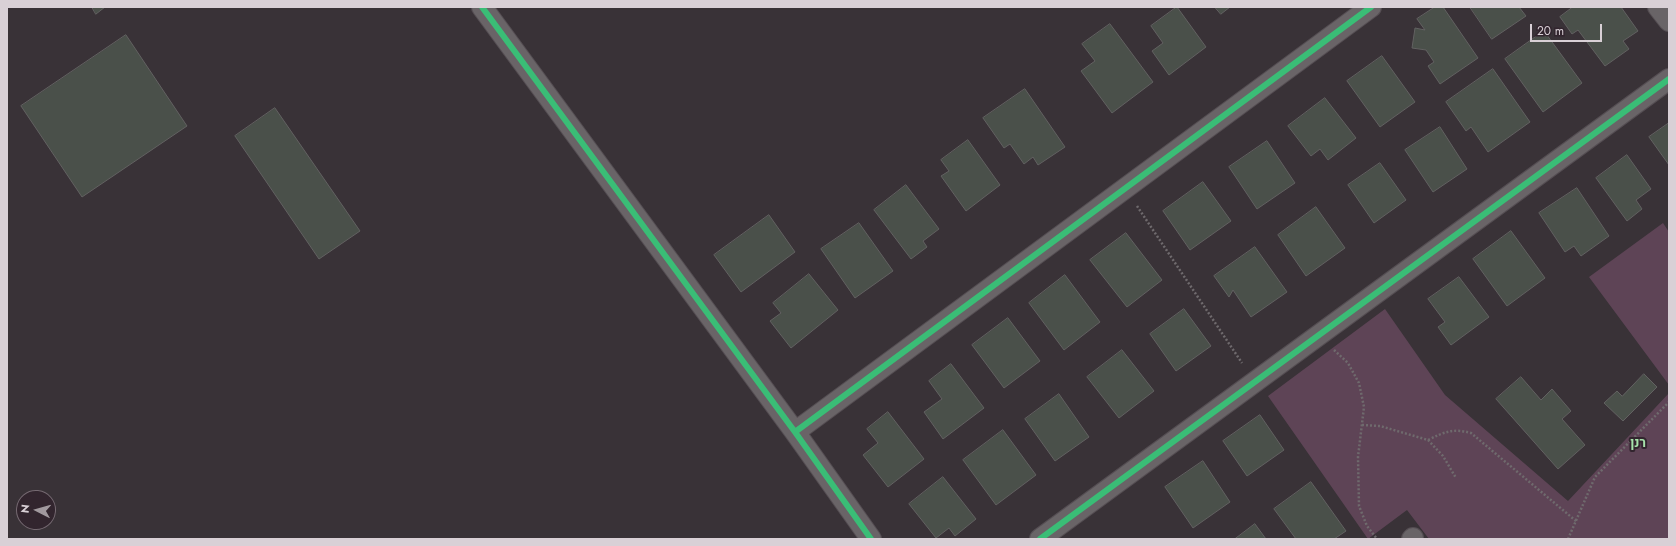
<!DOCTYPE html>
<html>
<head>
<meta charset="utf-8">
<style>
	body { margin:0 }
	#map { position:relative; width:1676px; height:546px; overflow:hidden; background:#393237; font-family:Jost,sans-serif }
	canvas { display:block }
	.frame { position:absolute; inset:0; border:8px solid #d9d0d6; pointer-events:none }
	.north { position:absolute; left:16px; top:490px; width:40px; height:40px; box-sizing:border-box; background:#32252e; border:1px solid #756971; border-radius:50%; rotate:276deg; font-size:11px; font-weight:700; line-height:16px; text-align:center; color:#d9d0d6 }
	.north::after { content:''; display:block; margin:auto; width:14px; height:18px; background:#a1999e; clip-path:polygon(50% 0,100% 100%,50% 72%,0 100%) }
	.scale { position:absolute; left:1530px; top:24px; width:72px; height:18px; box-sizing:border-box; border:2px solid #d9d0d6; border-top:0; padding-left:5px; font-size:12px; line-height:14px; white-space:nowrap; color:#d9d0d6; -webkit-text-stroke:3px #32252e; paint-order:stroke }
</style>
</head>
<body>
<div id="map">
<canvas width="1676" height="546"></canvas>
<div class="frame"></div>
<div class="north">N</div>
<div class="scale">20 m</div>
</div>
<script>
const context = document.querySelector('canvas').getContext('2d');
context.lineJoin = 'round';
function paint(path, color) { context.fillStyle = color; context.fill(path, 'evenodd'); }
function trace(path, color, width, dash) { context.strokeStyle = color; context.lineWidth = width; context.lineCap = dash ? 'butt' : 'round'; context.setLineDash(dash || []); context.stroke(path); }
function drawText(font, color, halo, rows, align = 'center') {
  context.font = font + ' Jost,Heebo,sans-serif'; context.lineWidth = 4; context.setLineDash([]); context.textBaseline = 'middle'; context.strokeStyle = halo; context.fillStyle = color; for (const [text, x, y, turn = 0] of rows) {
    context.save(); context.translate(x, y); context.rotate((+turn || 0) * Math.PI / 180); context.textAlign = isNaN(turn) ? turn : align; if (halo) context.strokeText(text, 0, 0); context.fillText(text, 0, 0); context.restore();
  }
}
paint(new Path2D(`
	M1663,223L1669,232V385L1589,277Z
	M1385,309L1445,395L1568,501L1669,393V539H1429L1407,510L1368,539L1268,396Z`), '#5e4456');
const building = new Path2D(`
	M92,7H105L96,14Z
	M1177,7L1206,47L1169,75L1152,51L1163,43L1151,26Z
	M1215,7H1230L1221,14Z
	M1435,7H1443L1478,58L1440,84L1428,66L1434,62L1426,50L1412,48L1415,28L1425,30L1417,19Z
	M1470,7H1519L1526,16L1492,39Z
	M1573,7H1621L1638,31L1623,41L1629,49L1605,66L1578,30L1572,34L1560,17Z
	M1110,24L1153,82L1112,113L1081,71L1095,61L1082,44Z
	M1544,31L1582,83L1543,112L1505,59Z
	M126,35L187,126L82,197L21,106Z
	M1382,56L1415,102L1380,127L1347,81Z
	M1493,69L1530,122L1488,152L1471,127L1466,131L1446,102Z
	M1025,89L1065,147L1038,165L1033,157L1024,164L1010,144L1004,148L983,118Z
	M1325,98L1356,138L1328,160L1320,149L1311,156L1288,126Z
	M275,108L360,231L319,259L235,136Z
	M1669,123V165L1649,137Z
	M1440,127L1467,169L1433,192L1405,150Z
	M968,140L1000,185L966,211L941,176L949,171L941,160Z
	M1267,141L1295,183L1257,209L1229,167Z
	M1627,155L1651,189L1636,200L1642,209L1627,221L1596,178Z
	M1380,163L1406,200L1374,223L1348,185Z
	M1203,182L1231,221L1190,250L1163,211Z
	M906,185L939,229L923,241L927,247L911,259L874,210Z
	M1577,188L1609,236L1581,256L1574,246L1565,252L1539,213Z
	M1316,207L1345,248L1306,276L1278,235Z
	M769,215L795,252L741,292L714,255Z
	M859,223L893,271L855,298L821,249Z
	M1511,231L1545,278L1507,306L1473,259Z
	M1126,233L1162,280L1127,307L1090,260Z
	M1255,247L1287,292L1251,317L1233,290L1229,297L1214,276Z
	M809,274L838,310L791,348L770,321L781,313L773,303Z
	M1065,275L1100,322L1064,350L1029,303Z
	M1459,277L1489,317L1451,345L1438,327L1445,322L1428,299Z
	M1184,309L1211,346L1176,371L1150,334Z
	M1008,318L1040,361L1004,388L972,345Z
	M1122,350L1154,391L1119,418L1087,377Z
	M951,364L984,408L943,439L924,412L942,399L929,381Z
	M1644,374L1657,387L1623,421L1604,403L1617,391L1622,396Z
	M1521,377L1541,400L1552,389L1571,411L1562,419L1585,445L1558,469L1496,399Z
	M1059,394L1089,437L1055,461L1025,419Z
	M888,412L924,459L888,487L863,455L878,443L867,429Z
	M1260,415L1284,450L1247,476L1223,441Z
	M1003,430L1036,475L996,505L963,460Z
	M1203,461L1230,502L1193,528L1165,487Z
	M943,477L976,519L955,536L949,528L936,538L909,504Z
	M1311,482L1346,531L1334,539H1296L1274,509Z
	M1255,524L1266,539H1235Z`);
paint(building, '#4a504a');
trace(building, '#626161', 1);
const street = new Path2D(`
	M482,7L795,432L871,539
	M1658,7L1669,21
	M795,432L1371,7
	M1040,539L1669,79
	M1412,539L1413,538`);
trace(street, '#554e53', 22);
trace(new Path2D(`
	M1137,206L1242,363
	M1334,350L1348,363L1359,383L1364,407L1358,457L1359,506L1367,526L1377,539
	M1362,425L1380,426L1428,440C1444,432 1453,428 1471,433L1576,521
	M1428,440L1443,456L1456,478
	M1568,539L1595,477L1669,402`), '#6f6a6d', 2.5, [2, 2]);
trace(street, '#696467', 20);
trace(new Path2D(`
	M482,7L795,432L871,539
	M795,432L1371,7
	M1040,539L1669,79`), '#3abd76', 6);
drawText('bold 13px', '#a6e3aa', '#32252e', [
	["רנן",1638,444]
]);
</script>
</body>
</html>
